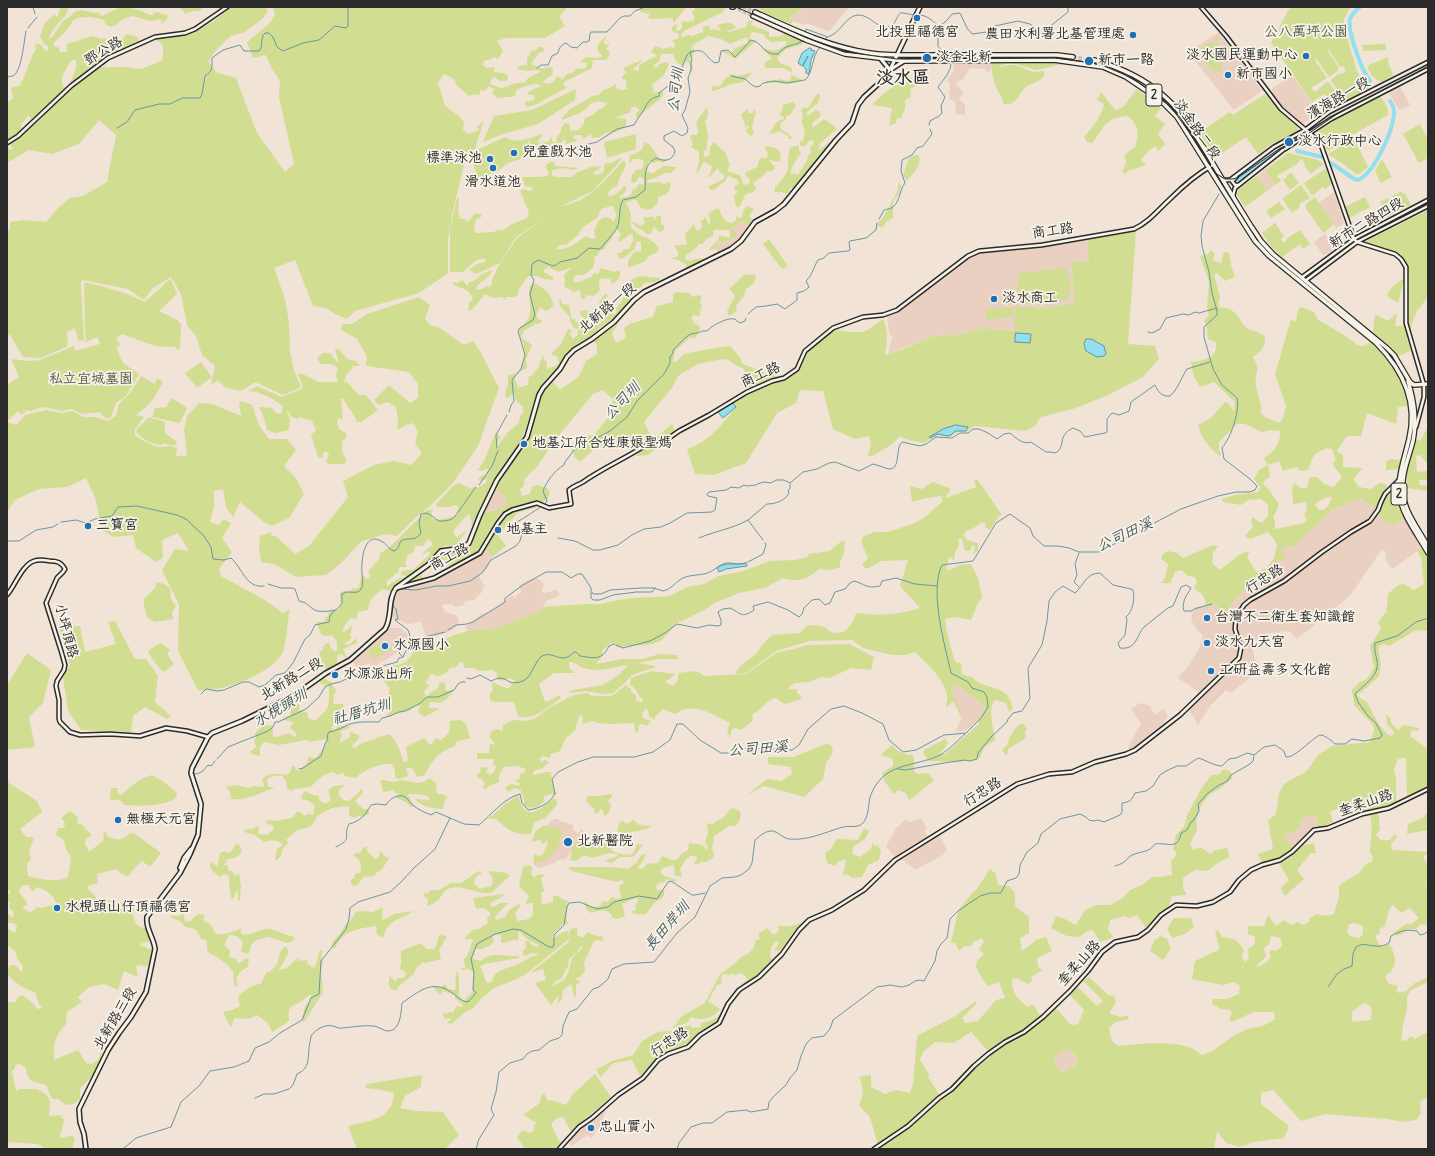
<!DOCTYPE html>
<html>
<head>
<meta charset="utf-8">
<style>
	body { margin:0 }
	#map { position:relative; width:1435px; height:1156px; overflow:hidden; background:#f1e3d6; font-family:Mynerve,sans-serif }
	canvas { display:block }
	.frame { position:absolute; inset:0; border:8px solid #2b2b2b; pointer-events:none }
</style>
</head>
<body>
<div id="map">
<canvas width="1435" height="1156"></canvas>
<div class="frame"></div>
</div>
<script>
const context = document.querySelector('canvas').getContext('2d');
context.lineJoin = 'round';
function paint(path, color) { context.fillStyle = color; context.fill(path, 'evenodd'); }
function trace(path, color, width, dash) { context.strokeStyle = color; context.lineWidth = width; context.lineCap = dash ? 'butt' : 'round'; context.setLineDash(dash || []); context.stroke(path); }
function drawText(font, color, halo, rows, align = 'center') {
  context.font = font + ' Mynerve,"LXGW WenKai TC",sans-serif'; context.lineWidth = 3.5; context.setLineDash([]); context.textBaseline = 'middle'; context.strokeStyle = halo; context.fillStyle = color; for (const [text, x, y, turn = 0] of rows) {
    context.save(); context.translate(x, y); context.rotate((+turn || 0) * Math.PI / 180); context.textAlign = isNaN(turn) ? turn : align; if (halo) context.strokeText(text, 0, 0); context.fillText(text, 0, 0); context.restore();
  }
}
paint(new Path2D(`
	M804,7H849L830,30L827,31L806,23L804,25L787,19L805,9Z
	M1219,32L1262,91L1234,110L1188,52Z
	M992,62L991,71L986,72L985,69L970,68L963,79L955,83L964,93L959,98L965,105V115L956,114L955,102L949,98L950,83L947,80L953,72L954,63Z
	M1292,75L1320,113L1302,124L1282,107L1272,93V89Z
	M1398,86L1400,87L1410,105L1399,110L1388,91Z
	M1265,170L1275,185L1267,191L1257,176Z
	M1334,192L1344,223L1336,228L1319,203Z
	M739,222H743L751,227L748,234L739,245L731,250L719,256L716,249L719,241L726,242L736,237L732,229Z
	M1325,234L1335,249L1326,255H1323L1314,242Z
	M1087,239L1089,261L1071,264L1075,303L1044,308L1015,306V331L983,328L962,334L934,336L888,354L892,337L889,332L887,317L897,313L970,258L979,253Z
	M495,487L503,495L507,502L503,508L483,513Z
	M1361,498L1370,503L1381,513L1384,521L1392,525L1405,518L1422,548L1392,569L1385,559L1386,553L1382,549L1350,596L1297,639L1289,631L1264,634L1252,647L1256,664L1253,675L1231,693L1226,690L1210,706L1198,725L1193,716L1187,709L1199,692L1178,678L1189,665L1200,647L1203,636L1194,626L1191,618L1195,607L1204,606H1211L1216,604L1225,615L1233,602L1248,586L1270,576L1280,547L1313,529L1331,510Z
	M484,545L492,557L488,568L479,576L484,585L482,592L474,600L465,601L464,605L454,607L452,604L442,605L445,612L456,615L459,621L456,627L450,631L427,639L421,622L408,624L393,618L391,595L396,589L436,576L451,569Z
	M533,578L540,580L544,584L542,590L543,593L557,590L560,595L546,601L542,610L496,628L467,631L466,626L482,614L490,612L512,595L514,598L521,592L519,585Z
	M388,628H401L408,635L407,639L396,653L387,659L371,668L369,663L357,668L352,660L378,639Z
	M955,683L982,704L985,709L981,717L972,726L966,730L958,732L956,730L961,719V712L951,689Z
	M1140,703L1150,706L1155,715L1163,709L1168,715L1164,722L1166,726L1146,743L1131,751L1128,747L1141,724L1131,709Z
	M1306,815H1315L1318,827L1310,831L1296,847H1294L1284,836L1303,826L1300,822Z
	M921,818L927,828L924,831L927,836L937,831L947,850L943,855L915,870L903,860L898,861L886,846L897,827L905,820L911,822Z
	M553,819H559V821L571,824L573,825V830L578,833L582,829L584,833L582,838L574,847L566,859L557,860L555,863L539,868L534,865L533,861L543,860L555,850L547,828V825Z
	M1062,1051H1072L1078,1060L1077,1064L1061,1073L1053,1059Z
	M603,1110L605,1111L600,1130L598,1128L592,1138L587,1135L572,1146L569,1141L580,1128Z`), '#ead0c1');
paint(new Path2D(`
	M60,7H69L65,16L54,28L48,39L52,37L63,21L71,16L74,12L81,10L95,13L97,12L102,16C109,13 116,8 123,7C129,6 146,12 149,15H152L156,12L167,15L168,18L161,24L162,21L160,19L150,21L133,16L123,19L117,24L111,27L106,25L104,20C95,17 82,15 73,20C70,30 60,35 53,44L55,46L59,48L60,52H67V44L93,36L101,39L106,38V41L109,42L114,39H122L127,34L137,37L139,41L99,61L68,88L76,68V60H72C67,67 59,77 63,86L66,88L33,118L30,119L29,116L27,117L21,125L22,131L7,141V102L11,100L13,98L11,89L13,87L19,86L23,79L33,54L36,50L35,45L40,44L46,51L48,50V46L44,44L40,37L44,24L55,14L56,17L58,16Z
	M180,7H203L199,11H194L185,14Z
	M231,7H266L268,12L261,20L245,32L231,36L217,49L208,61L216,72L236,78L257,133L285,172L294,164L279,97L280,81L272,69L266,55L253,58L247,42L270,23L275,15L273,7H572L567,8L559,17L565,26L545,38H506L497,41L503,51L498,59L494,57L491,59L484,61L483,65L486,68L494,67V72L504,73L508,76V80C498,82 502,81 494,77L491,80L490,84L501,88L509,86L512,84L525,82L528,78L540,72L539,70C531,70 526,72 517,69L519,66L527,65V58L529,56L531,51L536,50L539,47H543L544,51L539,53L531,64L543,69L549,67L553,68L552,75L542,82L550,84L556,79V76L559,77L562,80L567,74L574,72L575,69L586,68L587,65V63L581,62C586,53 594,60 601,57L602,55C592,48 601,40 608,35L603,42L606,45L610,43L606,49L610,52L609,57L606,60H591L593,63L592,68L564,82L563,84L566,88L537,104L526,107L525,102L534,100L535,98L533,95H528V92L543,85H538L537,83C530,86 521,86 516,91L515,96C510,98 506,96 501,98H497L492,93L494,89L488,86L486,90L480,91V95L474,94L469,96L457,86L454,79L444,74L438,83L445,106L459,116L464,122L463,130L469,134L479,130L477,127L484,120L475,149L467,152L452,215L448,240V273L419,293L355,311L347,319L335,314L326,308L313,306L295,260L274,268L285,299L289,322L290,351L294,371L301,387L283,395L255,382L241,391L226,388L218,380L211,385L215,366L202,355L196,336L187,325L181,294L171,277L153,288L144,300L128,289L82,280L81,284L84,341L78,340L75,328L67,332L68,346L41,358L23,357L10,335H7V234L10,228V222L23,220L46,222L57,209L70,198L83,196L107,182L116,135L99,120L79,144L52,154L29,150L7,163V146L10,150L13,149L10,144L36,123L65,94L100,67H125L141,69L163,60V45L155,39L191,33L214,21Z
	M640,7H687L673,23V18L650,19L648,17L650,14L641,12Z
	M695,7H725V8L723,12L686,30L681,34V36L683,37L688,35L692,36L703,32V28L706,26H710L709,29L711,30L713,29L721,31L717,25C724,24 732,20 736,28L725,32H729L746,27L748,21H753L751,25L769,32V37L781,36L784,33H786L804,41L801,45L786,49L777,58L780,63L791,67L792,70V75L801,79L802,81L788,84L767,82L765,80L770,81L774,79L776,81L780,79L788,81L791,79L792,73L784,68H766L764,65L767,61L771,59V57L761,47C773,52 775,52 786,45V41L771,42L768,40L763,34L753,32L751,33L750,39L755,42L735,59L720,50L727,51L731,54L734,49L747,43L748,41L747,37L730,44L721,39L708,36L693,45L692,48L696,51L689,59L692,62L693,70L691,72C689,67 692,62 684,61L683,65H681L676,62L673,54H661L659,61L653,66L657,68L659,64L665,62L669,64L664,75L652,85L654,90L652,93L661,91L663,92V96L637,118H636V113L640,110L635,106L630,109L631,112L614,118L626,119V127L616,132L605,133L600,137L592,138L591,134L584,139L581,135H575L573,138L577,139L576,141L567,144H565L566,140L565,139L559,145L532,147L529,140V145L525,149L524,158L508,163L498,171L489,174L490,176L479,180L472,161L477,150L505,137C517,145 531,137 543,134L537,143L547,142L552,137V141L554,142H557L556,138L561,132V128L565,123L570,125V131L579,130L584,123L585,118L594,114L598,110L603,108L607,103C587,98 591,109 578,114C573,116 568,117 563,120L561,118L564,116L569,110L588,99L592,96L599,95L603,90L612,87L615,84L616,85V88L622,90L628,89L626,86V80L622,79V77L626,72L623,68L642,60L641,62L633,69L634,70L639,71V65L652,58L658,56L651,52L655,46L663,49L670,47L674,48L675,44L672,40L678,39L679,34L671,30L673,26L677,24L676,30L678,31L682,28V21L688,22L693,21L695,17L691,12L695,10Z
	M758,7H762L766,9L767,7H804L805,8L789,18L793,20L791,24L766,14Z
	M1293,7H1351L1344,19V27L1357,71L1361,81L1369,88L1347,101H1345L1331,81L1332,79L1340,73L1341,74L1346,71L1343,66L1340,67L1329,50L1328,51L1339,68L1338,69V71L1329,77L1316,58L1315,60L1327,78L1311,88L1315,92L1327,82L1329,83L1342,100L1341,102L1333,107L1324,94L1312,102L1271,43L1289,9Z
	M1214,36H1217L1222,71L1220,72L1219,70L1216,71L1211,70L1201,53C1201,44 1208,41 1216,44Z
	M1386,44V50L1363,51L1362,45Z
	M1388,57L1389,65L1393,74L1392,76L1381,82L1372,76L1367,66Z
	M992,62H1058L1073,64L1058,65L1036,70L1016,64L1007,63L996,68L1008,65H1015L1033,72L1044,71C1045,83 1033,81 1026,87C1018,93 1018,106 1004,104L1002,100V98C995,87 991,76 992,62Z
	M749,73H752L743,82L728,85L725,87L714,91L711,90L713,86H720L729,74V77L732,74L738,76Z
	M909,77L918,80L916,86L910,89L911,97L905,100V108L901,118L896,119V123L889,126L892,108L873,105V103L887,91Z
	M576,89L575,100L538,124L503,134L483,142L494,116L532,110Z
	M1137,89L1161,108L1155,116L1165,124L1158,134L1165,144L1158,151L1156,146L1149,150L1141,160L1146,165L1128,171L1125,174L1122,172L1126,163L1124,155L1135,147C1139,134 1139,125 1128,116C1108,117 1103,126 1093,143L1087,142L1084,137C1094,126 1101,117 1104,104L1097,100L1101,92L1115,110L1123,107Z
	M817,94H820C820,107 813,104 807,113V115L809,116L810,114L816,110L819,111L821,116L813,122L812,126L814,127L824,119L834,126L837,129L820,143L818,151L831,141L824,151L794,188H790L788,193L786,194L782,192H775V187C777,186 778,184 779,183C783,178 789,172 788,165C788,158 788,153 791,147L799,146V150L801,154C796,158 790,169 791,175L794,173L798,175C800,170 804,166 806,162C808,158 807,156 811,152L810,147L814,143L813,140L809,141L804,147L800,145V142L803,141L805,131L802,123L803,114L801,111L803,108H808Z
	M1265,94L1283,114L1298,127V132L1270,145L1258,154L1246,137L1215,158L1199,133L1230,112L1233,115Z
	M1380,96C1384,102 1390,108 1388,115L1352,135L1353,137L1328,151L1322,140L1316,134L1317,132L1335,119Z
	M794,102L796,106L789,116L786,115V119L780,124L781,130L788,133L793,139H789L788,136L780,131L771,134L770,133L775,124L780,120L784,119V117L779,115L782,111L783,105Z
	M707,107L708,116L705,122C708,128 706,133 709,137L707,140V149L704,151V157L709,156L710,147L714,142L726,153L730,166L728,168V171C737,176 741,171 743,184L747,185L749,183L750,179L745,175V173L757,167L760,158H767L768,153L764,147C775,145 783,150 780,162L769,160L774,166L775,169L771,171H767L763,176L753,183L756,187C753,196 750,191 745,195L739,208L736,206L734,196L737,192L734,188L735,186L739,184L738,180L728,176L725,181L714,190L709,189V186L718,182L724,178V175L719,171L718,168L709,178L708,176L710,174L712,166L705,162L703,163L698,172L696,173L699,162V152L691,147L693,144L690,137L691,135H697L698,131L696,122Z
	M746,109L748,110L749,113H753L754,110L756,111L752,126L754,134L750,136L746,131L749,126L748,125L745,128V124L741,115L742,113H744Z
	M1420,124L1428,140V158L1419,163L1403,134Z
	M636,134V149L607,158L604,142Z
	M1354,139L1368,167L1359,174H1356L1342,163L1328,154Z
	M644,142L649,144L660,159L667,160L663,163L659,161L654,163L649,161L647,172L653,173L663,166L677,167L671,173C664,172 662,175 657,177C653,180 651,178 647,181V183L661,182L663,185L667,182H669C674,190 665,196 658,197V202L653,208L647,210L641,208L636,200L629,201L626,203L631,214V221L641,226L645,223L643,219L644,217H651L653,216L654,221L656,217L661,215V223L664,226V230L659,232L657,228L653,227L652,233L650,234H646L643,230H641L629,221L632,229C636,231 638,235 642,236C649,239 656,242 659,249L656,253L650,255L644,262L628,268V261L634,252L641,251V242L637,241L635,248L624,258L619,259L617,253H621L624,249H629L633,241V235L630,234L620,242L618,239L621,234L617,229H616L610,241L605,246V249L600,250L597,256L592,257L595,258L593,268L583,275H576L573,279L575,283C582,282 586,278 592,277L594,272L596,274H598L601,268L615,272L619,270C622,276 618,281 612,284L610,279C596,277 599,279 600,290L594,296L587,295L584,300L582,299L580,296L581,293L580,290L574,292L564,286L565,281L564,275L572,267L559,272L548,267L544,270V272L553,277V280L544,279L536,276H528L518,291V295L514,297H506L505,300L502,297L493,298L485,294C481,299 474,308 470,311L468,310L469,303L473,299C468,285 460,291 452,283L454,282L457,283L463,280L467,286L469,282L474,281L482,274L492,270C490,279 480,281 476,288L478,290L482,289L486,286L490,287L492,283V280L499,265L517,238L545,218L516,237L500,263L478,273L476,274L469,270L477,264L486,262L485,259C475,257 470,267 463,272H450V229L457,198L459,199L458,211L460,219H465L468,222L475,213L482,215L481,217L476,220L474,229L476,233L493,232L499,230H504L510,225L527,218L529,213L520,191L523,189L531,191L534,188L525,186L522,177H539L547,176L549,173L545,166L552,161L556,166L578,168L573,170L563,168L552,170V175L555,177H572L576,173L593,166L601,167L593,173L595,175L601,174L604,171V165L607,163H612L619,158L622,159L593,191L561,206C588,203 606,179 624,160L626,165L620,177L617,186L611,189L608,193L609,197C616,195 619,192 623,187L626,186V191L619,197L620,198C627,196 631,198 633,189L637,188L638,184H644V178L639,177L635,183L631,182L632,175L636,170L642,169L644,162L641,159H633L630,163H629L630,156C637,151 642,154 644,142ZM611,206H613C616,215 619,213 613,222L610,218L605,217L599,220L594,231L596,238L592,239L586,236C578,241 568,251 557,249L559,245H566L577,236L583,227L597,218L601,209Z
	M1288,153L1318,160L1324,164L1310,174L1304,165L1305,164L1302,159L1297,163V164L1277,176L1281,181L1275,185L1265,170Z
	M915,155H919C922,166 913,173 907,181L903,175L909,158Z
	M1382,159L1392,177L1381,183L1375,171Z
	M1325,169H1327L1332,184L1325,189L1323,187L1312,196L1304,183Z
	M1291,172L1299,183L1290,190L1283,180L1287,177L1286,176Z
	M1257,176L1267,191L1245,207L1237,195L1239,189Z
	M898,182L901,185L900,192L893,202V218L886,222L882,228L876,225L884,216L898,190Z
	M1301,185L1310,198L1299,204L1300,207L1292,213L1283,200V198Z
	M1402,191L1403,194L1405,193L1411,205L1400,210H1398L1392,196Z
	M1315,197L1334,224L1323,233L1305,207L1306,206L1305,205Z
	M1365,197L1370,207L1349,218L1345,207Z
	M1388,198L1395,211V213L1388,217L1380,202Z
	M1279,202L1285,209L1271,218L1266,211Z
	M747,206L754,209L749,216L755,223L751,227L743,222H739L732,229L736,233V237L725,242L719,241L716,249L710,250V248L718,240L719,236H723L730,238V230H713V236L706,239L703,244H699L694,250L686,255L685,260C692,262 698,256 705,259L687,269L686,265C680,260 677,259 670,259L678,256V251L674,246L677,245L680,246L682,244L684,245H687L685,233L690,229L694,224L696,230L699,231L702,226L700,221L704,219L705,216L708,223L710,224V220L708,214L718,208L725,221L732,223L736,220V216L741,218L745,208Z
	M1428,210V296L1420,308L1417,310L1407,339L1411,351L1398,356L1385,342L1373,332L1375,314L1388,321L1397,313L1395,326H1403L1404,313V284H1403L1398,303L1387,296C1390,287 1398,282 1406,277C1405,273 1405,268 1404,264C1398,250 1375,248 1361,244Z
	M1275,223L1284,236L1281,239L1283,243L1287,240L1286,239L1300,230L1310,244L1303,249L1300,244L1282,257L1271,246L1262,233Z
	M1136,231L1128,344L1155,346L1159,359L1143,377L1106,396L1073,409L1041,417L1035,426L1026,431L975,426L965,432H958L950,437L938,435L923,443L909,440L900,436L891,445L872,456H868L871,444L869,436L855,439L833,429L823,391L800,390L796,403L777,413L746,463L714,475L695,474L687,449C709,442 722,424 736,407L733,401L751,391L744,369L735,365L729,360L723,359L698,364L678,376L672,388L644,422L653,440L672,424L676,434L648,455L636,456L640,451L632,442L594,449L580,462L575,457L571,447L580,437L594,435L610,415L613,399L603,390L593,394L555,440L536,468L530,473L524,480V486L520,489L522,496L530,494L532,487L537,485L547,488L550,492L548,498L540,506L517,513L510,522L498,535L506,546L492,557L484,546L479,553L451,569L444,559C434,563 428,567 421,575L425,581L396,589L421,572L443,551L463,549L471,544L483,513L503,508L507,502L503,495L495,487L517,450L528,437L543,389L552,381L560,390L579,376L586,361L597,354V345L592,339L617,320V325L612,334L616,343L626,338L624,328L629,324L653,317L657,306L673,302V294L676,292L689,293L692,297L699,295L702,297L700,302L702,306L699,316L694,315L691,318L695,324L699,325L700,329L695,338H689L675,351L673,362H676L684,354L709,349L730,346L739,356L743,364L765,373L787,378L800,368L809,349L831,332L837,330L851,332H861L868,330L883,319C889,333 887,341 885,355L903,349L934,336L962,334L983,328L1015,331V306L1044,308L1075,303L1071,263L1089,261L1087,239Z
	M769,239L788,266L782,269L763,244Z
	M1211,250L1215,254L1213,258L1215,262L1221,263L1224,252L1229,253L1231,265L1235,277L1225,281L1217,273L1214,274L1220,297L1218,304L1220,308C1236,306 1237,319 1247,328C1252,332 1260,331 1265,337C1265,347 1262,351 1253,357C1262,373 1254,371 1256,385C1257,396 1262,400 1261,413L1265,417L1279,423L1283,419L1286,406L1275,374L1291,319L1296,322L1298,310L1301,307L1314,312L1318,320L1344,335L1358,345L1362,346L1368,344L1370,341C1394,364 1401,374 1408,406L1398,407L1396,424L1367,413L1361,436H1347L1337,451L1343,455V467L1362,468L1361,470L1353,479L1359,487L1371,489L1379,483L1386,484L1390,497L1397,495L1399,506L1405,518L1392,525L1384,521C1379,510 1371,504 1361,498L1331,510L1313,529L1294,546L1281,547L1285,559L1276,561L1270,576L1248,586L1233,602L1225,615L1216,604L1211,606H1204L1206,602L1203,595L1194,588L1197,582L1195,577L1188,576L1181,570L1174,572V575L1170,583H1161L1165,578L1168,564L1161,559L1163,554L1168,551L1177,553L1183,558L1213,545L1218,546L1213,553L1212,563L1220,570L1240,554L1250,551L1247,557L1256,572L1267,568L1274,558L1277,546L1274,539L1268,532L1250,539L1245,536L1253,527L1251,520L1253,517L1261,523L1268,516V505L1261,499L1248,500L1241,505L1223,502L1222,499L1235,495L1258,492L1260,487L1254,479L1259,470L1268,465L1264,458C1275,450 1280,446 1280,431L1271,430L1262,432L1245,424H1237L1219,442V450L1221,455L1220,456C1210,449 1201,438 1198,425L1211,418L1225,402L1229,404L1232,409L1234,410L1235,402L1214,382L1200,387L1193,374L1191,362C1203,361 1219,358 1216,342L1208,339L1207,328L1204,321L1209,315L1207,307L1209,282L1200,256L1208,254ZM1327,448L1332,449L1336,459L1333,463C1334,469 1340,471 1342,477L1334,487L1324,484L1317,477H1310L1307,488H1301L1294,483L1292,488L1293,504L1306,502L1307,510L1304,514L1307,520L1304,523L1276,529C1274,526 1276,521 1273,517L1277,510L1279,503C1273,497 1270,489 1263,484L1266,479L1270,477L1268,465L1279,461L1283,471L1297,467L1300,471L1308,470C1313,456 1313,453 1327,448ZM1329,497L1332,498L1328,506L1324,510H1318L1315,504L1323,499Z
	M1065,268L1071,282L1068,299L1024,304L1017,290L1020,273Z
	M754,274L756,278L753,284L746,289L744,296L736,306L737,311L729,316L727,311L735,296L729,289L744,275Z
	M642,276L659,278L661,279L655,282L645,283L640,288H633L628,293V295L633,299L613,319L598,329L593,335L576,345L559,367L547,378L539,390L522,439L500,470L474,525L472,526L470,515L468,514L453,531L455,536L457,537L466,531V533L462,536L460,539L463,545L444,546L418,570L390,591L383,589C374,595 369,599 368,610L358,612L357,619L351,618C348,620 343,627 343,631L344,632L353,625L350,635L352,638L344,644L349,645L356,638L357,643L343,649L348,660L342,654L337,656V663L329,669H325L319,653L325,647L321,648L330,641L329,644L332,649L335,652L337,650V642L332,635L325,636L321,634L316,622H324L330,611L338,610L341,605L340,593L343,591H350L353,588L355,589L360,587L359,584L362,576L364,575L366,579L369,578L370,575L368,572L379,559L380,553L389,548L427,510H433L431,513L433,519C441,521 449,517 457,515L458,507L456,505C449,508 444,507 437,507L436,504L454,485L459,483L471,489L473,487L477,488L486,483L487,479L481,481L478,479L481,476L487,474L488,469L481,471L478,470L484,461L495,434L496,433L501,437L497,443V447L507,433L519,423L520,416L523,413V407L515,399V394L512,395L508,398L505,397V395L508,383V376C511,374 514,374 517,372C526,367 525,351 523,342C521,337 518,333 520,327C538,316 526,302 530,286L534,283C546,289 550,293 554,306L546,311L540,307L536,314L538,319L541,320L542,322L537,324H534L533,326C527,329 521,330 522,338L532,345L526,359L527,368L515,374V379L518,388L528,385L529,376L533,375L534,372L538,368L543,355L544,360L547,362V369L555,366L559,363L557,356L552,355V353L561,344L568,329L572,330L570,334L573,339L578,335V329L573,328V326L570,321V317L560,306L559,300H561L562,304L569,305C569,307 571,317 572,319H575L576,322H579V328H582L585,326L587,321L580,314L581,311L587,310L593,314C598,309 599,299 606,293L608,296L604,299L603,307L610,309L611,314H615L617,312L616,308C623,302 626,291 628,282L637,277ZM428,539L432,542V545L421,555L430,551V554L413,570H406L401,572V575H404L405,577L398,579L387,586V581L398,572L399,567H407L405,562L408,555L414,552L415,546H423Z
	M170,279L173,284L177,294L159,311L177,320L181,324L180,348L178,350L175,347L155,346L122,334L116,338L121,345L116,347L123,363L139,374L126,396L116,403L111,417L108,419L104,417L100,412L82,414L72,409L61,411L54,409L43,407L30,411L27,410L21,415L18,411L9,420L7,419V385L19,377L11,359L28,361L40,360L74,346V350H78L100,344L98,337L86,342L85,330L84,282C105,287 126,292 145,302Z
	M419,297L430,305L425,319L430,325L440,328L464,345L473,341L480,351L499,388L478,446L453,483L430,506L416,517L397,536L386,534L362,541L341,563L326,575L296,577L274,564L261,562L259,545L260,536L272,532L271,535L277,537L295,554L309,546L348,497L343,481L374,465L394,461L411,465L422,453L415,444L418,432L413,423L406,425L397,430L398,421L396,407L388,402L379,405L374,400L389,385L410,403L418,398V384L409,372L366,366L367,357L357,339L341,330L342,324H352L367,314Z
	M1012,307L1013,317L987,320L986,309Z
	M335,349L340,350L347,359L356,361L360,366H353L352,369L347,373L344,382H347L359,395H366L378,410L362,422H357C354,413 347,407 343,398L341,399L343,420L339,418L337,421L339,429L346,433V438L342,441C342,443 342,451 343,453C344,456 346,458 346,461L345,464H329L326,462L329,454L327,452H324L322,458L318,457L311,435L316,430L312,421L300,417L298,419C292,418 290,416 288,411L287,412L290,420L289,430L275,433L267,430L262,412L259,408L260,407L272,408L276,413L281,414L283,406L271,398L257,392L248,391L257,386L282,397L303,388L298,374H303L319,382H338L336,375L338,369C334,362 327,364 321,364L317,358L323,353H330L339,364Z
	M201,362L212,377L197,388L185,373Z
	M141,376L154,384L158,378L163,382C155,397 150,405 136,415L144,417L135,429V436L154,446L162,447L169,446L177,448L176,456H187L184,430L187,416L199,403L212,404L241,416L239,404L241,401L252,405L259,425L269,439H287L296,450L284,466L296,478L304,494L289,518L272,526L265,523L240,502L233,517L226,507L223,489L214,491V506L210,522L219,525L223,519L231,523L222,538L232,552L219,569L221,576L265,600L283,613L290,609C288,618 286,646 283,652C272,674 221,693 198,690L178,651L179,605L162,570L175,549L189,551L178,533L162,540L163,558L156,562L136,548L133,535L113,537L101,529L96,500L86,478L67,487L39,489L15,500L7,512V422L16,425L25,415L47,410L61,413L73,411L83,417H94L108,421L116,416L119,404L130,393Z
	M172,398L187,408L180,423L152,417L155,408L166,407Z
	M149,417L165,422C163,437 168,434 177,442V443L173,446L163,443L162,445C152,444 143,440 136,432L137,429Z
	M1428,427V480H1419L1420,485H1428V491L1406,488L1407,472L1416,440L1420,441ZM1420,455L1427,463V471L1417,472L1416,456Z
	M1392,459L1401,460L1398,469L1386,470V461Z
	M977,479L1002,515L999,516L990,530L985,527L986,523L982,522L975,527L965,532L964,535L967,540L978,543V550L974,554H973L975,548L974,545L972,546L970,551H965L963,544V540L960,538L958,540L959,545L955,553L954,561L950,557L948,560V564L946,566L948,571L960,565L971,564L978,578L982,597L977,605L971,620L955,617L945,619L947,633L954,659L956,662L961,663L962,674L974,678C978,686 1001,688 1006,694C1010,697 1011,704 1013,709L1009,712L1006,703L995,700C987,710 994,728 995,740C992,742 988,744 985,747C982,750 982,755 979,758C973,764 940,761 929,761L923,753L924,750L943,740L944,738L948,742L944,749L939,753L944,755L979,724L978,722L985,709L982,704L955,683L951,689L961,712V716H960L959,712L953,701L946,708C946,704 948,699 947,695C944,679 927,663 915,652L906,655H892L863,648L852,640L810,641L776,651L746,673L735,674L740,666L756,654L763,644L772,635L800,633L808,625C813,626 820,625 824,627C826,627 827,630 829,631C845,638 852,625 856,613C877,616 899,615 920,608L900,586L908,560L881,561L867,569L862,565L868,558L861,542L864,536L875,532H888L912,524L924,518L943,501L941,496L927,498L912,502L910,486L921,489C925,488 930,483 933,482C934,482 949,488 951,489L945,497L946,498L976,487L974,480Z
	M842,541H845C844,548 845,554 840,561V567C832,570 828,572 820,568C809,579 798,583 783,578L764,588L739,593L714,603L705,610L677,623L661,641L648,645L617,647L611,643L602,651L603,655L596,664L622,659H642L660,654L678,655V659H659L638,663L655,666L656,667L632,675L625,683L613,693L603,694L586,691L569,693L568,692L573,690L603,685L621,673V671L624,670L628,665C611,667 601,673 584,668C578,667 576,662 570,662L569,663V668L575,673H554L539,684L545,702L560,695L561,698C550,706 533,722 518,716L514,702H495L490,700V694L493,690L492,682L508,689L516,679L513,680L510,678L501,681L497,679V673L493,670L479,671L474,668H465L463,663L460,662L456,667L450,668L446,673L437,677L434,674L430,675L428,680L425,682L429,685L424,692L427,697L430,693L438,688L439,683L442,682L445,683L446,691L452,690L454,691L447,699L440,703L430,702L429,706L430,708H436L439,709L424,717L418,712L420,705C415,705 413,709 408,711C402,713 395,713 389,717L386,716L390,712L388,696L390,688L385,683L383,672C387,665 394,666 401,664C408,661 411,656 415,650L425,647L455,635L467,631L496,628L542,610L543,607L585,604H601L613,601L633,598L670,596L687,587L704,584L719,576L743,571L770,561L795,560L808,557L809,554L829,551Z
	M1422,548L1428,558V629L1425,631L1416,630L1389,646L1383,644L1379,646V654L1381,664L1379,676L1362,692L1357,694L1360,698L1367,702L1378,723L1387,734L1391,736L1395,733L1387,724L1386,715L1391,718V723L1398,730L1404,725L1418,728L1419,731L1412,730L1410,736L1428,749V788L1407,799L1406,758L1398,759L1394,769L1396,778V804L1378,811L1380,829L1376,835L1381,840H1390L1396,834L1397,837L1391,844L1392,850L1428,852V853L1423,857L1428,865V880L1425,883L1428,884V925L1421,924L1416,929H1411L1397,936L1393,933L1406,924H1411L1419,918L1410,908L1401,913L1393,905L1389,909L1385,926L1379,929L1380,933L1375,936L1379,944L1382,946L1389,944C1394,951 1398,963 1392,970C1390,973 1387,974 1385,977C1388,983 1389,985 1396,985L1398,988L1396,990L1399,993L1406,991L1415,983L1428,977V982L1411,990L1407,997V1008L1403,1026L1401,1041L1407,1040L1411,1036L1415,1039L1428,1032V1099L1426,1098L1420,1102L1421,1114L1416,1120L1403,1122L1388,1119L1325,1114L1301,1121L1273,1090L1261,1093V1104L1289,1126L1284,1138L1254,1142L1240,1147L1226,1143L1217,1131L1214,1149H872L878,1146L870,1117L859,1106L863,1094L860,1077L871,1075V1087L885,1094L896,1090L910,1093L913,1084L917,1036L955,1016L976,1001L977,1003L962,1018L965,1023L978,1021L996,1000L1005,998L999,982L988,986C982,980 980,974 976,967L977,961L984,954L979,949L984,942L982,938L973,942L971,946H964L959,951L955,943H951L958,911L972,893L976,890L990,869L996,874L998,885L1009,886L1015,893V906L1029,917V933L1020,938L1022,951L1036,940L1046,937L1052,951L1037,958L1038,967L1043,970L1031,977L1032,981L1028,984L1017,978L1012,979C1012,994 1017,998 1027,1007L1033,1004L1041,1017L1055,1007L1071,1025L1078,1024L1084,1010L1070,995L1078,987L1097,1006L1103,1001L1083,981L1089,977L1108,995L1114,996L1116,1002L1109,1013L1120,1017L1128,1016L1129,1019L1116,1022L1109,1028L1112,1041L1118,1046C1139,1044 1172,1040 1191,1048C1195,1049 1199,1053 1202,1055L1213,1051L1233,1036L1250,1028L1263,1026L1275,1019L1274,1012H1254L1232,1022L1229,1019L1232,1013L1231,1010L1221,1009L1212,1004V1001L1213,999H1227L1239,994L1240,986L1234,982L1223,985L1192,979L1195,961L1220,949L1215,932L1218,930L1222,937C1235,939 1236,938 1244,950L1242,957L1245,962L1249,958L1248,949L1255,944V937L1248,934V926H1264L1268,915L1276,926L1284,920L1291,925L1298,922L1302,925L1309,922L1310,918L1317,914L1323,916L1334,914L1339,897V885L1359,873L1366,864L1373,861L1372,855L1370,853C1370,840 1374,824 1369,813L1351,816L1347,805L1330,812L1333,822L1321,827H1318L1315,815H1306L1300,822L1303,826L1284,836L1294,847L1314,843L1316,853H1311L1297,870L1304,879L1285,896L1281,888L1289,880L1277,860L1262,863L1258,854L1273,849L1268,821L1276,814L1279,793L1284,784L1307,771L1318,755L1332,746L1370,742L1374,731L1373,725L1354,705L1352,690L1360,682L1367,679L1374,668L1370,646L1381,629L1378,622L1387,611L1386,608L1387,606L1388,594L1398,585L1404,584L1414,590L1424,584L1421,558L1417,551ZM1355,923L1363,926V934L1359,938L1350,936L1347,932L1349,924ZM1271,936L1281,938L1282,946L1276,951L1271,950L1269,952L1271,956L1267,962L1258,967L1257,965L1264,959L1266,955L1264,948L1269,944ZM1364,1003L1370,1006L1372,1012L1371,1020L1352,1022V1012ZM971,1032L989,1052C975,1066 958,1089 941,1097L928,1077L929,1074L920,1060L923,1052L935,1042L954,1043ZM1062,1051H1072L1078,1060L1077,1064L1061,1073L1053,1059Z
	M156,582L164,584L170,588L171,599L176,606L172,612L173,619L155,622L148,618L144,607V599L156,587Z
	M115,621L135,659H146L158,676L155,702L171,716L167,719L145,707L133,716L131,732L81,730L68,711L63,677L70,665L59,626H80L85,652L116,644L108,622Z
	M383,642L386,643L389,648L391,647V649L372,660L371,658L372,657L369,654L370,649Z
	M161,643L170,650L167,654L174,664L164,672C157,666 152,660 148,651L155,646Z
	M849,644L874,657L871,670L851,668L830,678L821,677L809,682L795,683L789,687V689H797V693L803,698L786,704L781,702L776,698C766,700 762,710 753,714L752,721L744,728L740,730L735,728L732,729L730,738L727,731L730,723C716,715 700,706 684,709C681,710 678,713 675,714L663,709L656,716L654,720L649,716L648,710L645,709L642,715L643,718L651,721L647,726L641,724H639L638,733L635,731L634,723C622,723 603,726 592,721L583,724L582,723L583,717L580,714L575,730L566,738L560,751L551,754L550,758L542,756L540,759L541,762L545,760L549,762L541,769L536,770L533,772L534,775L546,772H551L553,788L557,793L555,795L550,794L544,796L543,797L545,801L537,807L532,808L529,807H526C522,802 526,799 521,793V790L515,788L508,792L505,787L511,784L519,786L520,784L515,780L519,779L520,774L524,773L526,769L517,766L503,767L499,776V782L489,786L485,790L483,787L484,784L483,780L478,778L477,775L480,772L481,767L488,768L486,773L491,774C495,773 495,769 496,766L493,764L494,759H477V753H489L490,743L493,745L495,744L489,737L492,731L497,729L502,731L503,725L513,720L527,721L536,718L549,708L571,696L587,693L592,696H611L616,693L626,685L627,687L631,688V692L637,696L635,700L640,702L643,701V699C637,696 637,688 630,685L631,678L651,671L676,674L665,682L673,686L678,680V673L695,671L700,673L704,676L746,674L778,652L794,649L806,645Z
	M27,653L51,670L43,703L29,717L35,747L7,750V685Z
	M324,678L332,683L333,687L337,690L334,694L333,704H343L344,710L349,714L345,718L339,719L331,728L334,730L338,726H348L350,728L340,731L342,736L339,743L350,737V732L359,735C360,741 353,742 352,747L355,748L362,743L389,734C396,739 401,753 403,761L406,762L408,759L406,748L407,746L424,738L427,741L429,745L432,744L436,738L441,740L449,733L450,721L461,720L466,724L470,738L456,742L455,746C439,752 432,759 425,775L417,777L414,770L410,767L406,769L408,776L398,779L395,777V771L392,764C383,762 362,770 356,778L344,776V773L337,775L333,772C323,774 317,780 311,787L294,789L291,791L287,788L286,781L282,776C277,775 270,776 267,780L268,787H275C261,793 242,803 226,798H231L230,792L226,787L235,785L249,788L254,786L263,787L264,785L262,780L263,778C266,776 270,774 273,774C281,773 291,779 292,766H295L296,770L299,771L308,762V757L316,758L325,746L327,740L326,739L309,742V741L306,740L279,745L264,742L260,747V756L252,754L250,752L256,747L254,740L256,738L255,733C263,726 260,726 272,725L273,736L276,737L290,733L293,736L296,737V733L290,728L293,722L283,720L286,717L290,716L291,708L288,702L294,698L300,702L299,710L307,712L308,718L314,721C331,708 329,707 329,686L321,684L319,681Z
	M1020,724H1024L1027,729L1025,731L1026,738L1008,749L1007,756L1002,750L1008,744C1008,737 1015,728 1020,724Z
	M826,744L831,745L833,749L831,756L826,763L823,779L804,797L764,786L747,795L767,779L781,781L792,774L791,767L768,764V757H793Z
	M892,745C897,752 904,755 913,755L914,760V772L919,774L928,773L934,781C925,786 919,794 909,800L906,793L898,790L894,794L885,782L882,773L893,766V759L881,755Z
	M1224,769L1230,771L1233,778L1222,787L1209,795L1200,807L1196,821L1197,830L1190,844L1193,850L1200,847L1211,854L1215,850L1227,848L1229,853V857L1218,863L1207,871L1195,870L1183,878V888L1187,895L1172,896L1168,908L1160,915L1146,928L1137,915L1129,918L1125,916L1110,920L1108,930L1114,937L1100,942L1093,930L1087,931L1080,937L1067,936L1051,928L1056,916L1063,918L1076,925L1085,910L1097,905H1110L1123,898L1130,890L1142,885L1152,877H1160L1172,875L1171,861L1177,854L1173,849L1176,835L1184,827L1187,815L1201,789L1211,775H1218Z
	M7,775L9,783L37,801L42,812L20,829L26,837H33L34,839L29,850L31,859L27,864L28,876C39,879 57,883 68,877L71,857C70,855 68,854 67,851C63,841 68,842 56,835L58,828H64L65,823L61,818L70,811L78,817L77,823L83,825L85,829L91,834V836L86,839L85,844L89,852L104,840L103,833L106,832L107,836C118,841 120,841 130,833L135,834L161,853L150,867L142,861L133,870L129,876C123,876 120,873 116,869L97,874L98,883L88,886V889L94,894L96,898L100,903L109,900C114,902 124,903 130,902L135,910L132,913L136,924L142,928L146,927L150,940L148,942L142,943L140,946H144L149,949L152,948L153,950L151,963L145,967L141,965L136,966L138,977L124,971L118,990L104,984L89,987L78,997L82,1002L67,1012L66,1024C54,1036 54,1044 54,1060L78,1050L86,1063L91,1064L98,1060L102,1050L100,1064L91,1077L80,1089V1099L73,1104L66,1105L58,1099H52L46,1085C34,1082 27,1082 26,1068L20,1064L15,1065V1069L12,1071L16,1091L20,1089H37L46,1094L50,1101L49,1116L60,1115L64,1120L60,1137L63,1138C67,1136 72,1134 75,1138L72,1149H42V1146L37,1144L7,1142V1002H16L17,998L22,995L32,1002L37,1009L42,1008L39,1004L35,992C26,990 15,983 9,976L7,977V971L10,965H14L22,972L23,966L17,958L15,951L7,945V928L14,933L16,931L17,926L14,923H7V912L12,918L14,914L13,911L9,908L10,903L7,901V894L11,893L7,887ZM24,885H28L33,892L36,887C45,889 55,895 56,904L42,908L37,907L31,912L27,911L22,907L27,905V903L19,891L20,888Z
	M152,775L164,782L177,793L176,798C164,807 138,806 124,805L120,800H110L111,788H118L117,792L121,795C130,787 140,778 152,775Z
	M430,778L436,783L437,794H442L448,797L444,802V807L442,809C434,809 420,806 415,799L428,800L430,798C426,794 416,794 409,794L408,795L414,806L411,807L406,802L396,798V797L399,795L392,790L386,792L383,791L380,781L383,780L394,782L402,780L418,783L425,781Z
	M345,785L339,790V795L343,800L349,801L363,788L362,794L355,801L363,809H369V814L363,817L359,816L354,818L349,815V807L347,806L332,808L317,816C312,828 309,828 297,830L286,840L289,843L284,847L280,857L277,860H275L277,849L283,845C277,839 272,840 264,842L255,835L247,833L243,830L252,829L257,826L259,827L258,834L267,835L272,831L274,827L272,825L267,824L266,822L268,820C277,822 284,819 292,818L298,811L302,813L304,816L308,814L313,815L315,806L309,801L302,799L301,796L305,791L311,794L319,796V800L325,804L331,800L328,790L334,786Z
	M611,794L612,797L608,801L611,805L609,813L605,816L601,808L599,812L595,814L594,808L589,805L586,801L588,796H598Z
	M517,796L519,797C525,824 540,809 553,799H556L557,805L545,818L534,823L531,834C514,835 508,830 496,819H488L505,804Z
	M732,808L740,811C742,817 740,822 735,826H729L714,836L712,848L714,854L713,858L705,862H701L697,865L694,863L697,859L696,856C687,854 685,862 680,869L682,876L680,877L674,875L675,870L673,865L663,868L660,872L664,876L677,880L675,882L668,879L664,882L657,884L656,887L657,890H664V895L661,899L655,902L646,914H637L632,913V911L636,910L635,907L638,900L636,898L622,904L625,916L618,919L613,918C609,908 600,910 591,913L587,910L583,901H584C590,905 591,910 601,905L602,901L608,902L612,897L616,899L621,898L619,886L621,884H623L624,881L621,880L617,882L571,871L568,867H611L628,869L637,862L641,855L646,854L642,863L639,866L638,869H642L647,864L658,863L662,856L672,860L678,859L681,854L688,850L689,843L702,845L707,850L708,848L705,842L708,833L707,824L708,823L713,825C716,820 721,820 725,816C728,813 727,811 732,808Z
	M1428,811V830L1407,834L1408,824L1424,817Z
	M634,820L639,825L651,826C644,832 633,830 626,834C621,837 619,842 613,844L611,850C615,853 629,857 633,853C635,851 635,847 637,844L643,845L634,856L631,857H620L612,863L605,861L609,859L614,858L618,855L617,854L610,853L592,858L584,855L576,861L569,860L571,857L572,848C575,845 579,841 582,840L584,843L591,841L593,843H598L600,838H603L604,839L603,843H608L614,840V835L617,833L619,823L622,821L627,824Z
	M543,826H547L563,830C559,847 554,862 534,863V855L535,854L539,856L543,854L548,843V841L542,844L540,839L534,842L532,841L535,832Z
	M864,828L869,831L865,839L854,846L852,854L860,857L870,850L873,843L875,846L878,845L881,851L879,860L868,865L862,877L853,878L846,874L842,876L845,867L846,859L838,862L835,866L827,863L825,853L830,850L837,839L858,840Z
	M236,844L239,845C246,854 236,859 228,859L224,865L228,866V871H233L234,876L239,874L241,886L240,900L238,901V890L235,893L234,898L231,899C231,891 228,883 229,876L225,874L219,877L217,874L213,872L210,866V862L217,866L218,864L220,853L225,851L227,853L231,852Z
	M364,847H367V851L375,859L379,857V853L381,851L384,856L389,858C385,864 383,871 376,873L374,876L364,877L358,884L354,886L351,883V880L354,878L356,873H360C363,864 361,861 353,855L357,853H360Z
	M529,865L533,868L531,872L532,876L535,877L539,874L546,875L541,878L544,891L541,893L542,904L544,905L548,903L553,902V896H558L566,901L568,899L566,914L568,925L562,924C560,930 553,932 552,938H555L559,934L567,931L569,933V939L526,974L517,979L494,988L482,998L473,1008L464,1013L453,1023L449,1024L447,1021H450L451,1018L445,1019L442,1013L446,1014L449,1012L453,1013L456,1006L462,1007L463,1005L455,998V995L443,991L440,995L433,987H441L445,984L448,989L455,990C457,984 454,979 456,972L457,971L459,978V995L463,1000L465,1001L467,997L471,994L473,986V972L467,968L463,970L461,968H465L464,959L467,956L473,940L471,939L466,940L465,938L474,929H479L483,926L486,925L488,923L487,918L490,916V912L483,908L476,909L473,898L504,894C501,900 493,899 490,905L493,907L501,903H509L503,908L495,917L496,920L505,917L510,909L519,904L521,905L515,913L517,921L529,919L533,915V903L525,904L529,896L519,886L523,867ZM519,931L527,939L539,945L536,947L532,945L529,941H525L526,947L523,951V955L524,956L532,953L539,954C531,957 523,962 516,965C506,969 494,970 492,982L487,983C483,978 485,972 480,967L484,964L519,958V957L518,956C505,957 490,951 481,961L473,959L475,949H482L491,945L494,941L492,935H501V942L504,943L513,940H518Z
	M479,871L481,872V874L477,876L474,881L475,885L480,889L491,886L493,883L492,877L489,873V871L507,873L510,876L491,893C488,893 485,893 482,893C471,891 459,884 448,889C440,893 442,902 427,906L428,899L424,896V893L427,894L431,890H439L451,883H461Z
	M381,908L383,909L382,918L383,920L394,914L413,911C402,920 387,919 384,936L385,938L378,935L376,932L377,928L376,926C362,928 349,929 340,940C337,943 337,946 334,949L332,947L333,941L340,934L345,925L350,921L356,912L360,911L373,912Z
	M182,914L184,915L185,922L191,921L195,916L199,914L205,915L203,919L204,921L210,924L216,934H226L242,928L240,933C247,938 258,930 266,929C273,927 284,936 293,936L294,938V940L287,943L269,937L256,940L251,945L250,951L247,954L242,952L241,950L243,943C240,938 235,934 229,935L224,945L230,950L229,957L236,959L238,963L239,964L245,959L249,958L248,967L242,970L236,978L238,988C232,984 234,978 233,972C231,967 215,954 210,954L207,950V941L200,938C199,929 193,928 185,927L180,921L171,918L172,915L178,916Z
	M1174,918H1191L1194,927L1185,934L1172,938L1167,929Z
	M801,923L781,950L774,951L779,943L776,941L771,947L770,957L773,959L756,977L742,986V984L748,979L742,973L735,975L732,973L730,975L722,974L721,984L717,985L708,1001L720,1009C711,1019 704,1021 691,1017L688,1022L676,1027L672,1028L676,1024L682,1016L705,1003L720,974L733,965L741,957L748,954L753,949L756,940H758L760,938L758,936L759,933L767,928L774,935L779,931L778,926H791Z
	M576,928H577V935L583,938L587,932L596,936H602L604,941L595,940L593,943L584,963L585,971L580,977L576,978L577,980L581,981L576,985V996H574L571,984L563,990L562,999L559,1002L557,1008L559,995L551,1005L535,983L546,980L543,969L530,973L569,942L570,929ZM583,946C581,951 576,953 573,957C571,960 571,963 570,966C566,981 564,980 552,986V985L556,981L559,980L561,979L569,964L568,960L577,952L580,947Z
	M441,935L446,936V938L439,950L441,959L426,963L423,962L416,968L414,974L400,985L397,990H392L388,984L390,976L396,982L397,978H404L406,974L404,971L399,969L401,964V951L421,943L426,949H433L436,946L439,936Z
	M1160,936L1167,939L1171,949L1163,960L1150,951L1154,941Z
	M286,946L289,952L279,970L287,968L299,957V961L307,960L308,964L313,968C319,963 316,956 321,950L323,951L321,957L323,961L321,970L323,992L305,1021H302C303,1017 303,1011 305,1007C308,1002 312,1001 311,995C307,996 306,998 303,1000C294,1007 287,1003 289,1020L288,1022L272,1032L268,1023L257,1015L248,1019L235,1018L233,1020L232,1026H230L223,1012L232,1010L240,1006L238,997C242,991 254,984 261,984L266,973L272,970L277,964L281,950Z
	M722,1014L717,1021L684,1045L663,1053L640,1076L632,1060L613,1063L601,1077L596,1070L612,1061L633,1055L642,1041L658,1032L666,1031L668,1038L672,1037V1036H668L667,1031H672V1030L690,1025L692,1028L701,1027V1023L712,1020Z
	M595,1074L611,1097L571,1131L563,1117L557,1118L551,1124L557,1137L561,1143L554,1149H525L517,1137L523,1130L530,1133L533,1131L534,1125L537,1123L523,1115L540,1103L541,1096L544,1093L548,1101L551,1100L566,1105L573,1094Z
	M422,1075L421,1087L405,1096L400,1108L416,1111L443,1112L459,1135L445,1149H357L348,1126C368,1121 393,1120 394,1093L382,1090L365,1088L367,1084Z`), '#d1de92');
const water = new Path2D(`
	M810,48L812,49L811,51L812,50L815,51L811,60L809,74L806,73V69L803,66L808,56L802,66L798,63L802,53Z
	M1016,333L1031,334L1030,343L1015,342Z
	M1086,339H1091L1104,346L1106,354L1104,356L1097,357L1086,351L1084,344Z
	M732,403H733L736,407L723,418L718,412Z
	M956,425L968,427L966,431H955L951,435L947,436L938,434L930,438L929,437L943,429Z
	M746,563L747,566L726,569L719,572L717,568C727,561 735,566 746,563Z`);
paint(water, '#91dfef');
trace(water, '#6897a1', 1);
trace(new Path2D(`
	M33,7L35,14
	M918,15C938,15 934,38 952,14L960,13L967,28L972,34L987,32L995,26L1018,21L1030,24L1038,30L1043,32L1068,12V7
	M28,28L37,17
	M938,29V46L943,53
	M805,32L806,29L828,37C841,33 845,16 858,15C873,15 878,33 893,25C902,10 896,12 914,15
	M822,44L827,37
	M537,68L541,65H548L552,56L558,53C559,48 561,45 566,43L571,47L577,48L583,42H587L589,41L590,34L591,32H607L620,18L624,16H630L635,11L645,7
	M731,76L745,79L752,85L756,87L760,86L763,83L775,81L787,83L805,80C814,72 811,57 820,47
	M7,77C8,77 12,76 13,76C22,71 24,40 26,31
	M929,125L930,121L939,116L942,113L941,106L945,97L938,87L947,75L950,69L951,63L950,62
	M117,128L127,122L135,110L159,104H170L182,98H200L202,94L205,76C213,71 212,67 212,58L223,50L240,45L244,51H259C264,46 259,40 265,33H269L273,37L277,47L283,51L303,43L319,40L335,26L346,28L348,26V9L349,7
	M565,148L574,146L582,147L585,145L597,142L617,129L634,125C637,119 640,116 643,111C648,103 648,99 659,96V93L668,86L672,80L678,77L687,55L690,52
	M879,219L884,210C887,209 891,209 893,207C900,201 900,189 905,183L901,171L902,160L912,155L917,148L923,146L932,134L930,129
	M748,314L756,307L766,306L777,304L785,309L797,300V293L804,291L809,287L806,281C813,274 813,268 818,260L824,258L829,253L848,251L850,250L849,242L850,241L866,238L876,230L877,223
	M1148,332L1152,333L1160,329L1166,318L1183,314L1189,315L1195,312L1199,313L1217,308
	M509,412L511,405L514,401L512,380L521,369L525,355L518,331L520,328L533,320L535,315L530,294L534,280L531,275L532,264L538,260L553,266L556,265L560,262L577,258L589,248L599,249L601,248C606,241 613,235 617,228C621,219 618,208 623,200L636,197L645,190C646,177 642,166 656,158C664,162 673,161 675,151L673,147L664,140V136L674,131L682,136L687,133L688,128L682,115L685,110L690,92L688,78L691,70V62L692,60L690,52C707,47 704,57 715,63L719,62L721,51L728,50L735,57L751,40C763,42 763,56 778,54C785,45 792,46 801,42L804,35
	M497,448L496,435L507,415
	M479,485L492,466L498,451
	M545,504L547,501L543,491C547,481 554,471 564,465L565,462L574,450L610,431L627,417L637,401L664,374L670,363V357L673,353V350C679,345 684,337 691,334C694,333 698,334 702,331H707C711,326 727,317 735,319C735,320 740,323 740,323L745,321L746,318
	M61,522L76,520L86,523L95,519L112,516L118,507L137,506L177,515L186,519L204,536L211,547L213,559L224,560L231,558C242,567 246,589 264,586
	M558,538L575,541L593,550H600L618,545L632,535L644,529L661,527L670,523L687,513L712,512L715,510L717,498L708,496L707,494L709,492L726,490L731,487L739,488L744,485L747,486L756,485L757,484L764,482L771,483L776,480H784L790,483L803,472L817,469L829,463L835,462L859,471L873,464C878,465 884,468 889,469C901,470 895,448 902,442L920,446L926,444L936,437L952,438L960,433H968L973,429H979L988,433L997,439L1004,434L1010,433C1016,438 1023,445 1031,442L1046,452H1051L1055,453C1067,447 1056,436 1073,428L1080,431L1085,437L1105,433L1107,432V419L1112,413L1119,415L1129,411L1131,402L1155,385C1158,392 1162,397 1170,396C1178,389 1181,378 1187,369L1210,362
	M699,538C715,531 732,529 748,520
	M763,540L748,520L767,504C775,504 785,501 789,493L788,491L790,488V484
	M7,541H19L36,530L53,527L58,524
	M1079,553L1075,564L1077,575L1074,582L1079,587
	M748,562L763,554L766,545L765,543
	M268,584L281,588H292L295,589L299,601C308,603 306,604 313,609C318,613 329,611 336,610C345,601 341,604 342,594C348,589 357,596 361,589C364,584 362,579 362,574C361,563 363,531 381,541C386,543 388,548 393,551C399,550 398,546 401,541C409,536 414,543 421,533L419,523L421,514C429,511 432,517 439,521C443,521 448,521 452,519C455,518 472,492 476,487
	M592,592L593,594H601L610,590L641,588H654L663,591C672,589 675,582 683,578C692,574 702,576 710,572C716,569 720,564 727,563C734,563 739,565 745,563
	M448,630L456,625L467,624L473,622L502,604L505,602V598L523,585L546,572H562L571,578L578,574H582L591,588V598L593,600H600L613,595L636,592H652L655,588
	M616,645L623,648L650,641L665,633L677,624L697,628L709,625L718,626L721,625V620L718,612L723,609L730,608C741,613 741,619 754,610L753,606L768,602L788,610L799,617L802,614L804,608L812,600L819,599L825,605L830,603L835,592L845,589L850,583L854,581C866,584 865,589 880,586L882,581L896,578L915,584L937,586
	M403,657L399,653L410,636L408,630L395,620L398,619L396,609L393,606L394,595L396,592L400,589L416,590L436,586H448L470,581L482,573L491,560L516,546L520,541L522,534L517,529V522C526,517 533,512 542,506
	M383,666L397,662L399,658L403,657L408,647L421,638L445,632
	M467,678L471,679L480,675L491,681C494,680 497,678 500,678C508,678 507,685 520,682C532,680 534,661 542,656C554,650 561,666 574,652H576L580,656C594,658 602,661 609,646L614,644
	M201,694L206,689L217,691L224,690L243,682H249L259,687L265,685L276,675L285,673L293,663L305,639L310,635L315,625L329,622L330,616L335,610
	M217,759L228,747L268,731L273,727L275,722H278L306,709L319,697L325,687L331,684L340,682L354,675L369,672L377,668
	M299,769L303,768L321,756L325,744L328,739L327,736L329,732C337,731 343,727 350,724C360,721 369,722 379,722L382,718L390,716L399,712L405,711L419,704L427,697H438L454,690L458,684L461,682H465
	M898,769L905,770L944,763L965,760L970,761L977,759L978,753L991,737L1007,722L1008,719L1013,713L1022,711L1027,703L1030,698L1028,668L1042,645L1047,621L1049,601L1055,592L1063,586L1075,593C1084,585 1086,573 1100,573L1113,585L1131,589L1133,590C1135,599 1133,611 1126,617L1127,620L1125,635L1118,643L1120,648C1137,650 1136,636 1144,627L1168,608L1173,606L1181,587L1186,585L1191,588C1187,595 1181,602 1184,611H1192L1194,609L1212,604
	M194,773L197,774L203,771L208,765L211,766L215,761
	M336,847C354,838 342,838 349,824C361,821 365,815 371,805L377,804L386,805C389,799 399,793 405,797C409,799 410,804 414,806C419,810 426,813 431,815L436,812L450,818
	M1115,866C1118,865 1122,864 1124,862C1127,860 1128,857 1132,855C1141,851 1149,853 1155,844C1167,842 1178,851 1181,833L1187,830L1191,822L1193,821L1199,811L1198,804L1208,793L1219,785L1224,783L1228,780L1231,775L1250,764L1253,761L1254,756
	M1328,987L1337,974L1344,969L1352,966L1353,954L1356,947C1364,942 1367,946 1376,946C1380,947 1385,945 1389,943L1391,936C1400,931 1406,929 1417,931L1420,935L1424,934L1428,931
	M255,1098L264,1094H274L289,1089L293,1085L297,1074C309,1069 308,1060 309,1049C309,1044 311,1040 311,1036C316,1029 325,1024 333,1026C337,1027 339,1029 342,1028C353,1027 363,1025 374,1026C379,1027 384,1031 388,1031C401,1031 401,1011 402,1003C418,992 432,979 451,992C457,996 460,1001 468,1002L476,993L473,989L474,973L471,959L477,944L495,934L513,929L521,930L549,947H553L554,944V935L564,925L567,907L569,903L579,902L597,909L608,907L614,902L639,896L657,899L668,882L671,881L692,895H695L705,893
	M123,1149L136,1138L171,1127L181,1102L199,1086L210,1071L234,1067L249,1061L255,1048L269,1042L280,1033L302,1020L311,998L319,994L321,961L346,929L349,919L350,908L358,902L390,892L401,882L414,868L435,849L450,818L464,824L479,825C491,815 504,798 520,794L522,803L528,810C539,809 550,803 555,794L552,779L558,772L578,762L593,757H634L653,752L670,740L677,724H683L700,740L721,753H731L748,748L792,750L799,745L808,729L831,709L844,706L862,713L883,724L889,740L903,752L916,750L944,735L966,733L981,718L988,707L987,697L984,692L972,688L968,682L951,673C945,646 929,590 942,565L973,561L996,523L1010,514L1030,528L1033,536L1044,546H1058L1069,548L1079,552H1099L1181,509L1218,496L1236,492H1249L1255,490L1257,486L1250,479L1224,459L1222,448C1231,437 1240,412 1237,398L1222,385L1213,369L1204,337V327L1217,315V311L1212,293L1209,272L1202,246L1201,236L1203,221L1219,194
	M476,1149L479,1139L494,1115L491,1109L496,1092L499,1072L510,1063L523,1059L527,1054L532,1051L539,1050L550,1041L559,1038L562,1035L563,1026L569,1012L577,1009L593,989L599,987L608,979L612,969L624,964L654,962L677,933L695,917L710,886L722,878L735,877L741,875L749,869L752,863L755,840C760,836 764,832 770,831C777,830 782,838 789,839C807,841 826,832 843,827C847,826 853,827 858,826C869,823 868,806 870,797C872,792 875,785 879,781C893,763 921,765 940,755C949,750 957,741 965,734
	M677,1149L679,1143L691,1127L703,1123H712L727,1112L746,1110L751,1112L768,1109L769,1102L774,1096L786,1085L790,1078L797,1070L801,1056L806,1044L812,1038L824,1036L830,1029L833,1020L877,987L890,985L902,987L909,985L915,981L920,980L924,981L935,961L937,951L941,944L947,938L950,919L958,911L980,896L990,893H1001L1007,881L1016,878L1019,874L1020,865L1027,852L1038,843L1041,834L1060,819L1080,814L1086,817L1089,820L1093,821L1098,820L1104,822L1120,815L1122,812V803C1130,802 1132,800 1135,793L1146,791L1153,786L1160,775L1166,771L1177,766H1186L1198,758C1206,760 1214,766 1222,766L1229,759L1236,758L1247,753L1254,755L1264,747L1275,745L1284,751L1286,757C1296,758 1316,734 1321,735C1326,736 1332,741 1335,744H1345L1352,739L1364,741L1380,738L1382,735L1376,723L1368,716L1358,702L1355,694C1363,685 1380,676 1377,661C1376,655 1374,650 1375,643L1397,636L1416,622L1428,618`), '#6897a1', 1);
trace(new Path2D(`
	M1360,7C1356,10 1352,14 1350,19C1347,31 1362,71 1370,81
	M1297,151L1322,157
	M1331,163L1354,179L1358,180C1374,174 1394,129 1394,112C1394,108 1392,104 1390,101
	M1236,182L1278,152`), '#91dfef', 4);
trace(new Path2D(`
	M733,7L753,16
	M743,7L755,12
	M1073,57L1094,60`), '#c9beb4', 3.5, [3.5, 2]);
const tertiary = new Path2D(`
	M1201,7L1226,36L1281,109L1320,142L1354,239L1357,242L1395,254L1401,259L1406,267V323L1424,385V397L1416,427
	M7,143L18,136L71,86L108,58L155,37L185,33L195,29L227,7
	M1285,149L1331,119L1428,69
	M1236,177L1232,181L1235,185H1238
	M1222,179L1225,180H1230L1274,147L1305,130L1329,112L1428,62
	M1233,196L1235,188L1283,150
	M1301,278L1354,239L1428,200
	M1305,281L1357,242L1428,206
	M397,588L434,578L480,553L498,523L505,514L512,510L537,503L549,508L571,504L569,490C573,486 578,485 583,482C603,468 626,458 646,445L655,446L662,443L679,431L709,415L747,392L772,381L784,378L797,369L805,351L833,328L863,317L883,315L897,310L968,256L979,251L1042,245L1134,229C1149,222 1158,210 1170,199C1183,186 1197,174 1213,165
	M7,595C15,586 22,565 34,561C39,559 44,560 50,561C57,561 61,562 65,569L63,572L57,578L46,603L62,654L65,665L64,670L57,681L56,686L59,700V719L60,722L70,732L80,735L110,734L140,736L166,728L187,731L208,737
	M559,1149L579,1127L592,1118L618,1095L643,1078L658,1060L668,1054L688,1047L700,1035L719,1023L728,1004L739,990L759,977L782,954L799,930L809,920L832,910L864,890L895,860L1017,784L1049,774L1072,772L1095,762L1126,754L1135,750L1180,715L1239,658L1241,648L1235,629L1236,618L1244,605L1250,600L1284,581L1322,552L1351,532L1370,521L1378,510L1381,502L1385,494L1399,480
	M874,1149L908,1126L939,1098L952,1089L974,1066L988,1054L1005,1042L1024,1032L1043,1017L1070,991L1088,971L1102,952L1115,942L1138,937L1148,930L1161,915L1176,905L1197,906L1213,902L1230,892L1239,880L1251,870L1262,865L1280,860L1292,852L1314,830L1328,828L1362,814L1389,808L1428,789`);
const secondary = new Path2D(`
	M881,59L890,70L904,61
	M180,868L184,858L191,849
	M86,1149L84,1134L80,1122L79,1109L108,1050L119,1033L131,1017L146,992L155,949C154,938 145,928 147,917L180,873L190,854L198,835L201,804L191,773L192,768L208,737L212,733L242,721L295,695L326,673L350,660L385,629C393,616 387,600 396,588L428,565L441,551L463,548L469,543L480,515L497,480L527,437L539,395L543,388L560,369L567,357L574,350L592,339L614,322L634,300L644,292L731,249L741,241L755,222L775,211L784,204L836,140L852,123L858,105L864,97L887,76L920,7`);
const primary = new Path2D(`
	M732,7H733
	M755,12C792,29 829,47 870,53C889,56 909,55 928,55
	M753,16L806,40L845,54L904,61L1054,60L1103,67L1126,77L1160,100L1177,117L1246,227L1255,241L1269,256L1376,343C1402,369 1418,401 1409,439C1405,456 1398,475 1399,493C1401,514 1418,535 1428,553
	M931,55H1057L1073,57
	M1094,60C1119,67 1145,79 1164,96C1183,112 1195,135 1208,155C1222,179 1236,202 1251,226L1261,241L1273,254L1387,348L1394,355L1410,382L1414,385L1428,384
	M1408,381C1414,400 1417,421 1413,441C1409,457 1401,475 1403,492C1404,512 1419,529 1428,547`);
trace(tertiary, '#2b2b2b', 5.5);
trace(secondary, '#2b2b2b', 6);
trace(primary, '#2b2b2b', 6);
trace(tertiary, '#f7f3e8', 2.5);
trace(secondary, '#f7f3e8', 3);
trace(primary, '#f7f3e8', 3.5);
trace(new Path2D(`
	M736,7L812,40L844,52L853,53L897,59L1055,58L1087,62L1104,66L1123,74L1138,82L1167,104L1176,114L1189,132L1215,173L1225,179H1233L1239,177L1279,149L1305,136L1337,114L1428,67`), '#2b2b2b', 1);
for (const [x, y, r, color] of [
	[917,18,4,"#1f6fb2"],
	[1133,35,4,"#1f6fb2"],
	[1306,56,4,"#1f6fb2"],
	[927,58,5,"#1f6fb2"],
	[1089,61,5,"#1f6fb2"],
	[1228,75,4,"#1f6fb2"],
	[1289,142,5,"#1f6fb2"],
	[514,153,4,"#1f6fb2"],
	[490,159,4,"#1f6fb2"],
	[493,168,4,"#1f6fb2"],
	[994,299,4,"#1f6fb2"],
	[524,444,4,"#1f6fb2"],
	[88,526,4,"#1f6fb2"],
	[498,530,4,"#1f6fb2"],
	[1207,618,4,"#1f6fb2"],
	[1207,643,4,"#1f6fb2"],
	[385,646,4,"#1f6fb2"],
	[1211,671,4,"#1f6fb2"],
	[335,675,4,"#1f6fb2"],
	[118,820,4,"#1f6fb2"],
	[568,842,5,"#1f6fb2"],
	[57,908,4,"#1f6fb2"],
	[591,1128,4,"#1f6fb2"]
]) { const dot = new Path2D(); dot.arc(x, y, r, 0, 2 * Math.PI); context.fillStyle = color; context.fill(dot); trace(dot, '#f7f3e8', 1.5); }
for (const [x, y, w] of [
	[1154,95,16],
	[1399,494,16]
]) { const box = new Path2D(); box.roundRect(x - w / 2, y - 11, w, 22, 3); context.fillStyle = '#f7f3e8'; context.fill(box); trace(box, '#2b2b2b', 1); }
drawText('bold 13px', '#2b2b2b', null, [
	["2",1154,95],
	["2",1399,494]
]);
drawText('14px', '#2b2b2b', '#f7f3e8', [
	["北投里福德宮",917,33,"center"],
	["農田水利署北基管理處",1125,35,"right"],
	["淡水國民運動中心",1298,56,"right"],
	["淡金北新",936,58],
	["新市一路",1098,61],
	["新市國小",1236,75],
	["淡水行政中心",1298,142],
	["兒童戲水池",522,153],
	["標準泳池",482,159,"right"],
	["滑水道池",493,183,"center"],
	["淡水商工",1002,299],
	["地基江府合姓康娘聖媽",532,444],
	["三寶宮",96,526],
	["地基主",506,530],
	["台灣不二衛生套知識館",1215,618],
	["淡水九天宮",1215,643],
	["水源國小",393,646],
	["工研益壽多文化館",1219,671],
	["水源派出所",343,675],
	["無極天元宮",126,820],
	["北新醫院",577,842],
	["水梘頭山仔頂福德宮",65,908],
	["忠山實小",599,1128]
], 'left');
drawText('14px', '#545845', '#f7f3e8', [
	["公八萬坪公園",1306,33],
	["私立宜城墓園",91,380]
]);
drawText('14px', '#2b2b2b', '#f7f3e8', [
	["鄧公路",104,52,-31],
	["濱海路一段",1339,99,-30],
	["淡金路二段",1196,130,55],
	["新市二路四段",1367,224,-31],
	["商工路",1053,232,-8],
	["北新路一段",608,309,-40],
	["商工路",761,376,-24],
	["商工路",450,558,-28],
	["行忠路",1265,580,-32],
	["小坪頂路",65,631,75],
	["北新路二段",292,680,-31],
	["行忠路",983,793,-32],
	["奎柔山路",1366,804,-19],
	["奎柔山路",1080,964,-48],
	["北新路三段",116,1019,-59],
	["行忠路",670,1043,-33]
]);
drawText('italic 15px', '#44585c', '#f7f3e8', [
	["公司圳",677,90,-83],
	["公司圳",623,402,-47],
	["公司田溪",1125,536,-25],
	["水梘頭圳",281,709,-31],
	["社厝坑圳",362,713,-16],
	["公司田溪",758,750,-4],
	["長田岸圳",668,927,-49]
]);
drawText('bold 18px', '#2b2b2b', '#f7f3e8', [
	["淡水區",903,79]
]);
</script>
</body>
</html>
